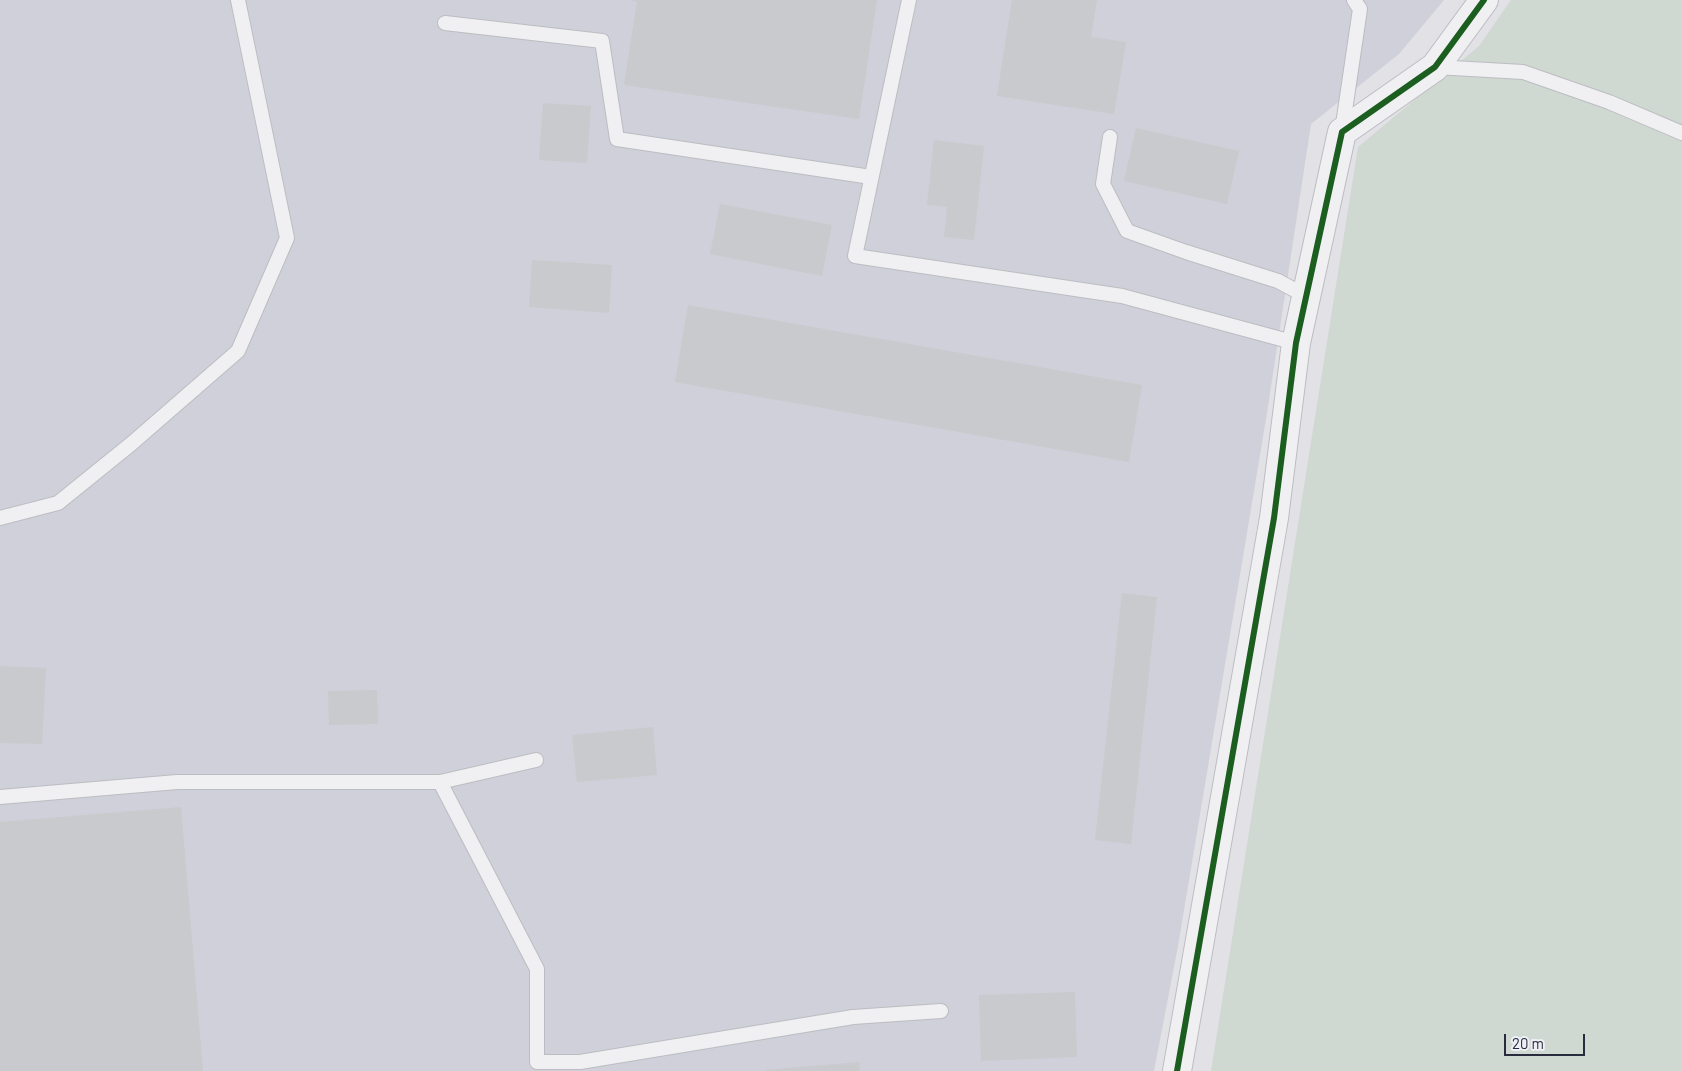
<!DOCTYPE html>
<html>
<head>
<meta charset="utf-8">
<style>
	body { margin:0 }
	#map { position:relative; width:1682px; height:1071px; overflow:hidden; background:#e1e1e6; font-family:Barlow,sans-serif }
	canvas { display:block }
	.scale { position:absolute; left:1504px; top:1034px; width:81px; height:22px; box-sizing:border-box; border:2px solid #292c3e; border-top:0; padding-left:6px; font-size:15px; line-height:18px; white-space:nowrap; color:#292c3e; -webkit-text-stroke:4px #eef0f5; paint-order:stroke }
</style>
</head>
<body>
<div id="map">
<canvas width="1682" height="1071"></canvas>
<div class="scale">20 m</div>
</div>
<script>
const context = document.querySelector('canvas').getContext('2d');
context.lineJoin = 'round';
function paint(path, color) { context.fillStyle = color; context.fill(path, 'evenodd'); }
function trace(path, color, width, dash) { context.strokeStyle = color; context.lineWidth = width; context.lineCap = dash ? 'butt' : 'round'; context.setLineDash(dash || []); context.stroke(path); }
paint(new Path2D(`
	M0,0H1444L1399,54L1311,124L1267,413L1178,946L1154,1071H0Z`), '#cfd0d9');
paint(new Path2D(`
	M1511,0H1682V1071H1211L1358,147L1479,46Z`), '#cfd8d1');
paint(new Path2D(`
	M630,0H877L859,119L624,85L637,2Z
	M1012,0H1097L1091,37L1126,42L1114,114L997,96Z
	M543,103L591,106L587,163L539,160Z
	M1136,128L1239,151L1227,204L1124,181Z
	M934,140L984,146L974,240L944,237L947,207L927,205Z
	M720,204L832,225L822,276L710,254Z
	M532,260L612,265L609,313L529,307Z
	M688,305L1142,385L1129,462L675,382Z
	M1122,593L1157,597L1131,844L1095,840Z
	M0,666L46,668L42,744L0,743Z
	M377,690L378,724L329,725L328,691Z
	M653,727L657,775L577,782L572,735Z
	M181,807L203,1071H0V822Z
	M1075,992L1077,1057L981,1061L979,995Z
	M859,1062L860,1071H766L765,1070Z`), '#c9cace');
const lane = new Path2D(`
	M909,0L855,256L1122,296L1296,343
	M445,23L602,41L617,139L871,177
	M1435,67L1523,72L1609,102L1682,133
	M1342,131L1360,9L1354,0
	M1110,137L1103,184L1127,231L1186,252L1278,281L1306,296
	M0,518L58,503L131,444L238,351L287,238L238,0
	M440,782L537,969V1062H580L853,1017L941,1011
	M0,797L177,782H440L536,760`);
const street = new Path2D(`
	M1177,1071L1274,518L1296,343L1342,132L1435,67L1484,0`);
trace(lane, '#bcbdc2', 16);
trace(street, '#bcbdc2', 30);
trace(lane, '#f0f0f2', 14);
trace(street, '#f0f0f2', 28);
trace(new Path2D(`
	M1177,1071L1274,518L1296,343L1342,132L1435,67L1484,0`), '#1b5e20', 6);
</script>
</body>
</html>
